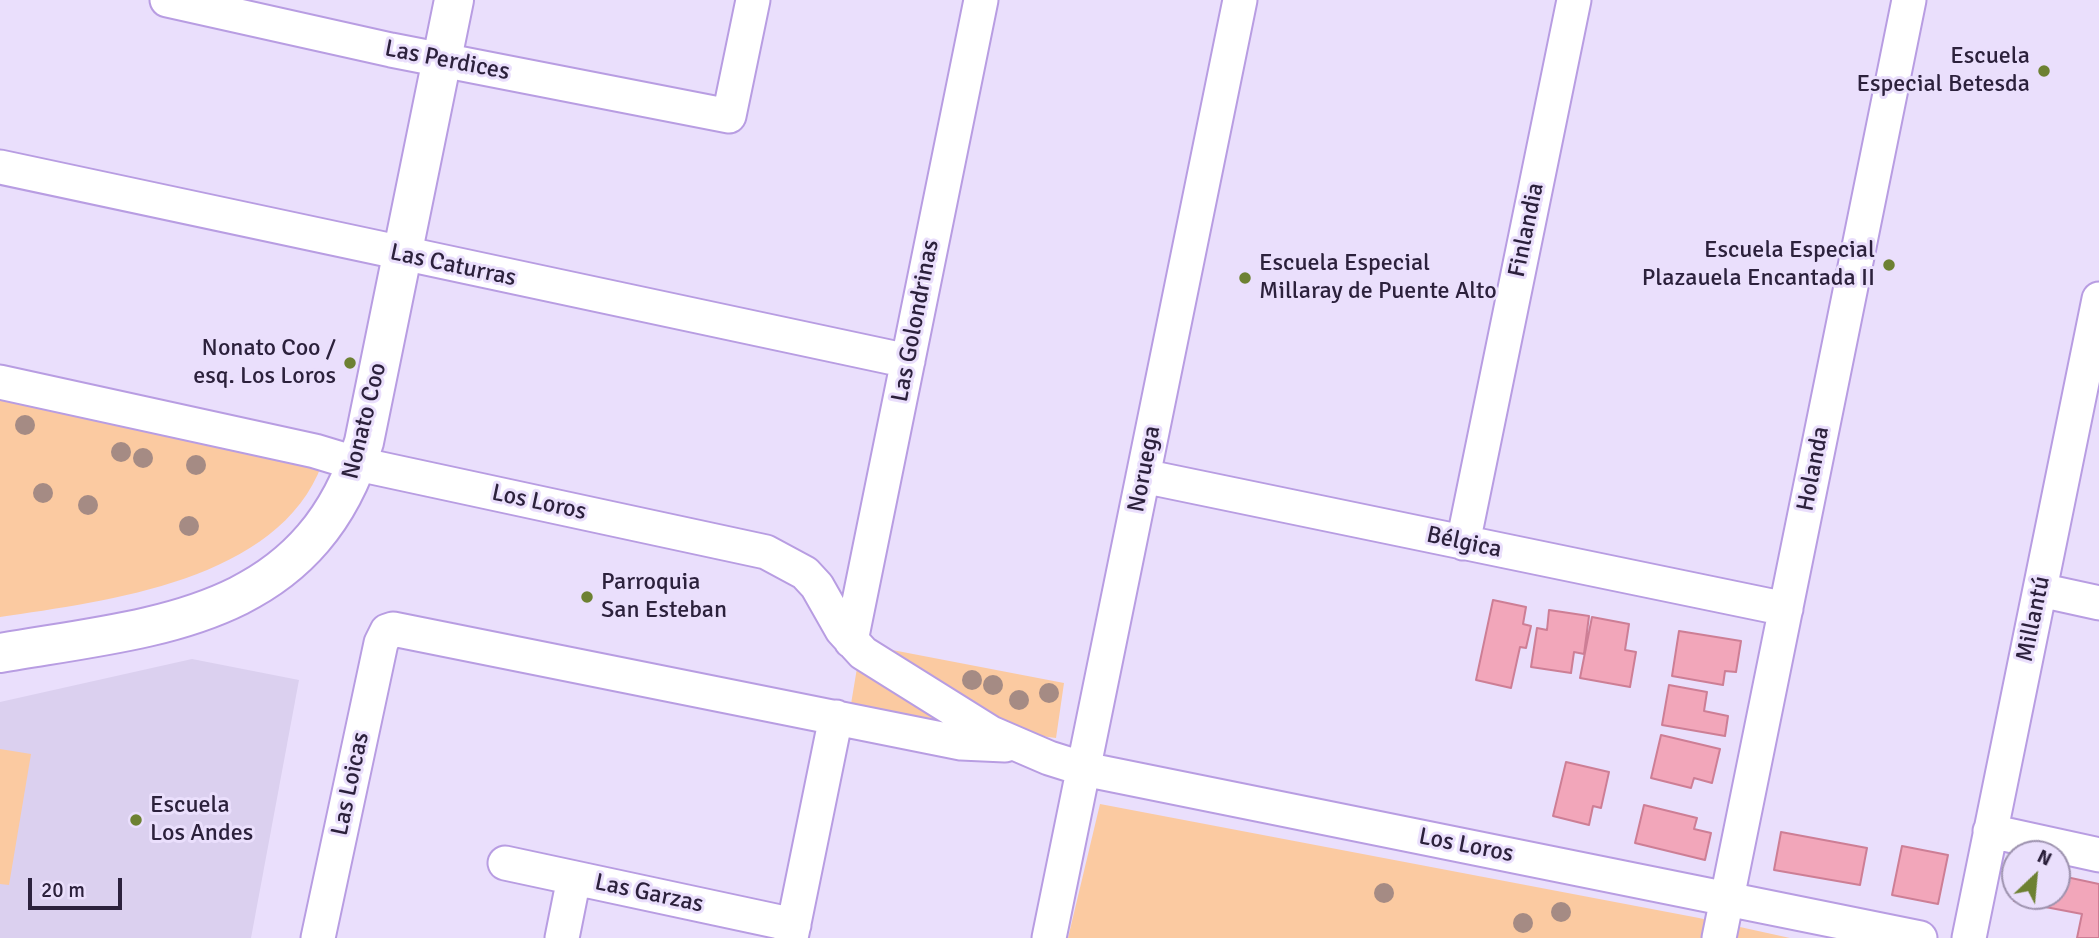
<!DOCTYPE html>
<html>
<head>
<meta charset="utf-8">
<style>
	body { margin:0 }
	#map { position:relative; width:2099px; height:938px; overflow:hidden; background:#eadffc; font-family:Signika,sans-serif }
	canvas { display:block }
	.north { position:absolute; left:2001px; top:840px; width:70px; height:70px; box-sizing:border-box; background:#eadffc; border:2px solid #9e93af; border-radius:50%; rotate:26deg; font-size:19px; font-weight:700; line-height:28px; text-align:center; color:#2c213c }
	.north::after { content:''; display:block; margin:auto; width:24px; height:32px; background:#6d8132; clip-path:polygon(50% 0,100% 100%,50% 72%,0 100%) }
	.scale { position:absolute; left:28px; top:878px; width:94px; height:32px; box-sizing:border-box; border:4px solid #2c213c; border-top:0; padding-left:9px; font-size:21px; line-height:24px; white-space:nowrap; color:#2c213c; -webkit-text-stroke:5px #eadffc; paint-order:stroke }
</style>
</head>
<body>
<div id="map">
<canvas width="2099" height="938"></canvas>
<div class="north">N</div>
<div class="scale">20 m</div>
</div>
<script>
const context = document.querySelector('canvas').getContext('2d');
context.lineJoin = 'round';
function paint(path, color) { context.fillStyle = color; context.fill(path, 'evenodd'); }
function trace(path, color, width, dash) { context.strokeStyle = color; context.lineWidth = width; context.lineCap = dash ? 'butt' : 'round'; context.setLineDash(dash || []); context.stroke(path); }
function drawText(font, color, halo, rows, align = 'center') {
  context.font = font + ' Signika,sans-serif'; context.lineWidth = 6; context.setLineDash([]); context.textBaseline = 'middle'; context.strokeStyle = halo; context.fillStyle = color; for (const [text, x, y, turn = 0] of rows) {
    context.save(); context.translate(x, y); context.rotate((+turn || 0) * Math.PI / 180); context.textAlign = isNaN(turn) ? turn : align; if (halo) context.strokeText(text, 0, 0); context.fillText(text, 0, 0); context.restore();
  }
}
paint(new Path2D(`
	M192,659L299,680L251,938H0V702Z`), '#dbd0ef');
paint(new Path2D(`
	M0,393L322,464C279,581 107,601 0,617Z
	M861,644L1064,683L1056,738L850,710Z
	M0,749L31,754L9,885L0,884Z
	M1100,804L1699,918L1790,938H1068Z`), '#fbcaa1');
const building = new Path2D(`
	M1493,600L1526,607L1523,624L1531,626L1526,648L1520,647L1511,688L1476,680Z
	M1549,610L1589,616L1584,654L1574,652L1571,673L1531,667L1537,628L1547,630Z
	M1592,617L1629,624L1625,650L1636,652L1630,687L1580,678Z
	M1679,631L1741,641L1736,672L1725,671L1723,685L1672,676Z
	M1669,685L1707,692L1704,711L1728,716L1725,736L1662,725Z
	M1661,735L1720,749L1712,783L1694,778L1691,788L1651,778Z
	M1566,762L1609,772L1601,808L1593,806L1589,825L1553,816Z
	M1644,805L1697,818L1694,829L1711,833L1705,860L1635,843Z
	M1781,832L1867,848L1860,885L1774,870Z
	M1902,846L1948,855L1938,904L1892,895Z
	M2057,875L2099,884V938H2077L2082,914L2014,901L2015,896H2057Z`);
paint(building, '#f2a6ba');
trace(building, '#cd7e95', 2);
const minor = new Path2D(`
	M167,0L391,50L729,116L753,0
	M0,167L908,361
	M0,382L315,451L358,464L766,552L805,573L817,586L842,630L863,653L991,733L1049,758L1084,769L1920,938
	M1143,476L1786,609
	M1463,543L1574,0
	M2040,590L2099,603
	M851,641L981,0
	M1990,831L2099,855
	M505,863L794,925
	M318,938L381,643L387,631L393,629L961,743L1005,745
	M562,938L574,878
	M791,938L836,717
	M1049,938L1240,0
	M1719,938L1909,0
	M1969,938L2099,299`);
const tertiary = new Path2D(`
	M0,653C157,626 309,620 364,442L454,0`);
trace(minor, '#b89de2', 37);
trace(tertiary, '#b89de2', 42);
trace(minor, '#fff', 33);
trace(tertiary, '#fff', 38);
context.fillStyle = '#a58b84';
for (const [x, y] of [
	[25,425],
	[121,452],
	[143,458],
	[196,465],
	[43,493],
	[88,505],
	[189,526],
	[972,680],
	[993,685],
	[1049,693],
	[1019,700],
	[1384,893],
	[1561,912],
	[1523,923]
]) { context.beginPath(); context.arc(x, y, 10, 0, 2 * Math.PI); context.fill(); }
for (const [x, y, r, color] of [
	[2044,71,7,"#6d8132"],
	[1889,265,7,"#6d8132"],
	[1245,278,7,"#6d8132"],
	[350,363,7,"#6d8132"],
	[587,597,7,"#6d8132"],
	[136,820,7,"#6d8132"]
]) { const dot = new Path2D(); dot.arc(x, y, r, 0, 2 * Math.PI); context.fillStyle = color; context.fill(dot); trace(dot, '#eadffc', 2.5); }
drawText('24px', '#2c213c', '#eadffc', [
	["Escuela",2030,57],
	["Especial Betesda",2030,85],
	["Escuela Especial",1875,251],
	["Plazauela Encantada II",1875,279],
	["Escuela Especial",1259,264,"left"],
	["Millaray de Puente Alto",1259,292,"left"],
	["Nonato Coo /",336,349],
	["esq. Los Loros",336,377],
	["Parroquia",601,583,"left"],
	["San Esteban",601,611,"left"],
	["Escuela",150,806,"left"],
	["Los Andes",150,834,"left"]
], 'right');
drawText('24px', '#2c213c', '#eadffc', [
	["Las Perdices",447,61,11],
	["Finlandia",1527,230,-78],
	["Las Caturras",453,266,12],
	["Las Golondrinas",916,321,-79],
	["Nonato Coo",365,421,-76],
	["Noruega",1145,469,-79],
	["Holanda",1814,469,-79],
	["Los Loros",539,503,12],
	["Bélgica",1464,543,12],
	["Millantú",2034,619,-78],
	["Las Loicas",351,784,-78],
	["Los Loros",1466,846,11],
	["Las Garzas",649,894,12]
]);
</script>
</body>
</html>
